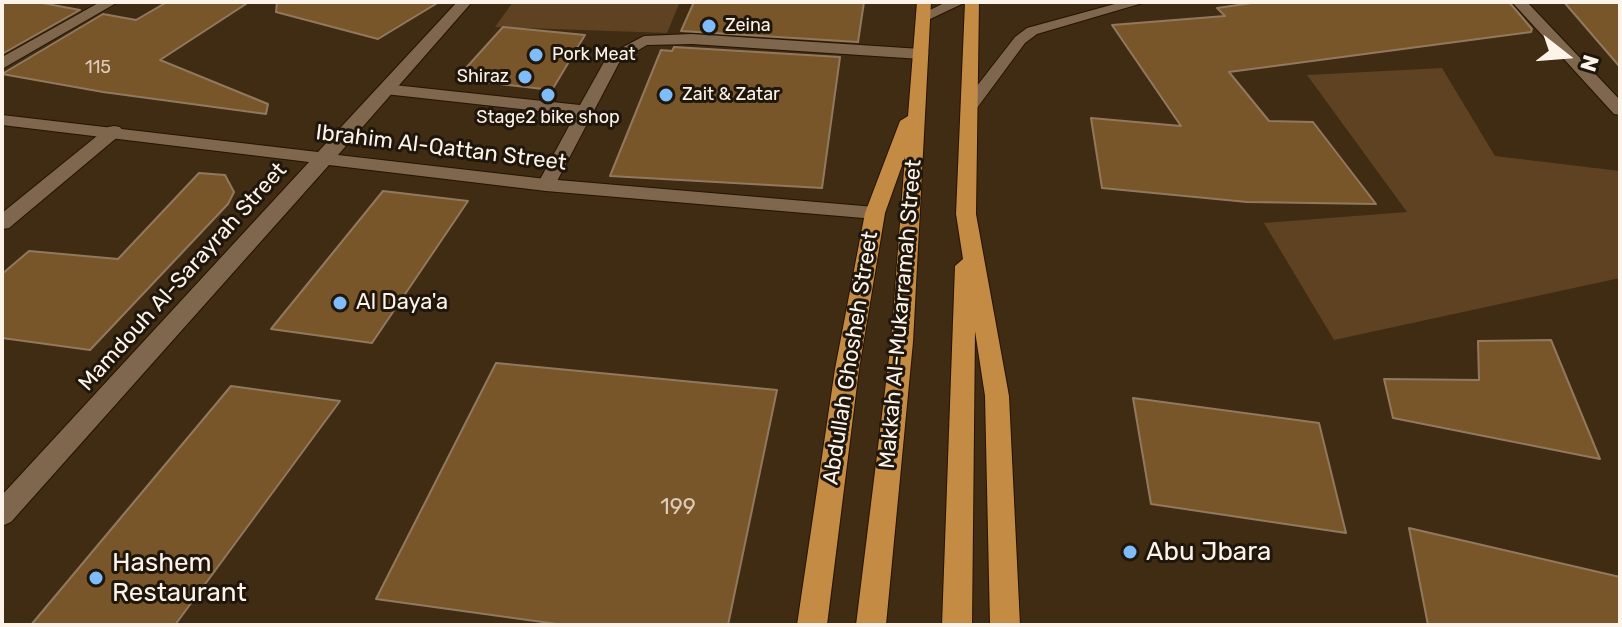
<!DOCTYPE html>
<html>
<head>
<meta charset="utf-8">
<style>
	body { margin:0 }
	#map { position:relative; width:1622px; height:627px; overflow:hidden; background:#402b13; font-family:Rubik,sans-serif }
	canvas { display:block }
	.frame { position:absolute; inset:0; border:4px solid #fef3e8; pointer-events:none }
	.north { position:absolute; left:1526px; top:16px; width:80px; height:80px; -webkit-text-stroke:6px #1f160c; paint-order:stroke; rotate:107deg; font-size:22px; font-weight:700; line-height:32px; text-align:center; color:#fef3e8 }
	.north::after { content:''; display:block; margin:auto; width:28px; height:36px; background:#fef3e8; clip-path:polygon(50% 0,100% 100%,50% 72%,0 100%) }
</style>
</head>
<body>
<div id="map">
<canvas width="1622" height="627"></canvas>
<div class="frame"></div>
<div class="north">N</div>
</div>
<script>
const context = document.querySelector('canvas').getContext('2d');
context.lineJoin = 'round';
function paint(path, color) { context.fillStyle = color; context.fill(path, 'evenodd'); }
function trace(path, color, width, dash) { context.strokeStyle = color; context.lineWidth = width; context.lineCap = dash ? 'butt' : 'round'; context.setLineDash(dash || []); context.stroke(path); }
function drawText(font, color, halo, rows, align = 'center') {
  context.font = font + ' Rubik,sans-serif'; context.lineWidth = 6; context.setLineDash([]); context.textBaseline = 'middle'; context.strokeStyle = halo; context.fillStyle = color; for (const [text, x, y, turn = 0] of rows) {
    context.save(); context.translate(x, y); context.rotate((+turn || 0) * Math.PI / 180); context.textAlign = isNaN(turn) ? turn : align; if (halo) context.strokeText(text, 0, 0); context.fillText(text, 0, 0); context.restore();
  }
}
paint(new Path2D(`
	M513,2H680L667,33L495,27Z
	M1442,68L1495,156L1620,171V278L1334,340L1264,223L1407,212L1307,75Z`), '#5e4222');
const building = new Path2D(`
	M2,2H37L80,10L2,54Z
	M167,2H249L160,60L268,104L266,114L103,92L2,74L103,14L136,20Z
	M277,2H439L378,39L276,12Z
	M694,2H864L858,42L681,31Z
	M1259,2H1509L1532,29L1531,32L1229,72L1269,121L1313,122L1376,204L1247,202L1102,188L1091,118L1181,126L1112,25L1225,16L1217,8Z
	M1564,2H1620V67Z
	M503,27L585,35L552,90L456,79Z
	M674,47L840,57L822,188L610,176L661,50L672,51Z
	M199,173L225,175L234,192L228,204L90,350L2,338V274L29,251L118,259Z
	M383,191L468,201L372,343L271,329Z
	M1551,340L1600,459L1393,418L1384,379L1479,380L1478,341Z
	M496,363L777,390L728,625H564L376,599Z
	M231,386L340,401L175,625H31Z
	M1133,398L1319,423L1346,533L1151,504Z
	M1409,528L1620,577V625H1428Z`);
paint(building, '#79552a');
trace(building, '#91795e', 2);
const minor = new Path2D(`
	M100,2H118L2,69V57Z
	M1512,2H1527L1620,100V115L1614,114Z
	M692,34L921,49L929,54L921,59L692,44L647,45L620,61L555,185L546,191L537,185L575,115L385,94L377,89L385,84L580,105L608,55L644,36Z
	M114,126L120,127L123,131L120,135L9,228L2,229V213L108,127Z`);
const tertiary = new Path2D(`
	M457,2H472L338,155L546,179L875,207L885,213L875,219L546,191L329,165L11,522L2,526V495L309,162L2,125V115L318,152Z
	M946,2H966L928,20L923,21L916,17Z
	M1122,2H1146L1037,34L1025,43L977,108L971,109L963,104L1015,37L1027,28Z`);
const primary = new Path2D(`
	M917,2H931L913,342L886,625H856L891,342L905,157L885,213L859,369L827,625H797L835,369L865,213L900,121L908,116Z
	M965,2H979L976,214L1009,396L1020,625H990L985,396L975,331L972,625H942L955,266L963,259L956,214Z`);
trace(minor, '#261300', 2);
trace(tertiary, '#261300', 2);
trace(primary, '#261300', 2);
paint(minor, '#7e674d');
paint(tertiary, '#7e674d');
paint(primary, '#c38b43');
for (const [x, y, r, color] of [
	[709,26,8,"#7fbdfa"],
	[536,55,8,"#7fbdfa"],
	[525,77,8,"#7fbdfa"],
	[548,95,8,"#7fbdfa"],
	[666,95,8,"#7fbdfa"],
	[340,303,8,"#7fbdfa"],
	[1130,552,8,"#7fbdfa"],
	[96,578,8,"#7fbdfa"]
]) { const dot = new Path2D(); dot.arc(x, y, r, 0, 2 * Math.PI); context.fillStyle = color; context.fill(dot); trace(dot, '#1f160c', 3); }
drawText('18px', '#fef3e8', '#1f160c', [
	["Zeina",725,26],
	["Pork Meat",552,55],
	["Shiraz",509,77,"right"],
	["Zait & Zatar",682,95],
	["Stage2 bike shop",548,118,"center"]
], 'left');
drawText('18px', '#ddccb8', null, [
	["115",98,68]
]);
drawText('22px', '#fef3e8', '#1f160c', [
	["Ibrahim Al-Qattan Street",441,148,7],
	["Mamdouh Al-Sarayrah Street",183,277,-48],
	["Makkah Al-Mukarramah Street",901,314,-85],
	["Abdullah Ghosheh Street",851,358,-81]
]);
drawText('22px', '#fef3e8', '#1f160c', [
	["Al Daya'a",356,303]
], 'left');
drawText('22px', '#ddccb8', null, [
	["199",678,508]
]);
drawText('26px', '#fef3e8', '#1f160c', [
	["Abu Jbara",1146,552],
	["Hashem",112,563],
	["Restaurant",112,593]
], 'left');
</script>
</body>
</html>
